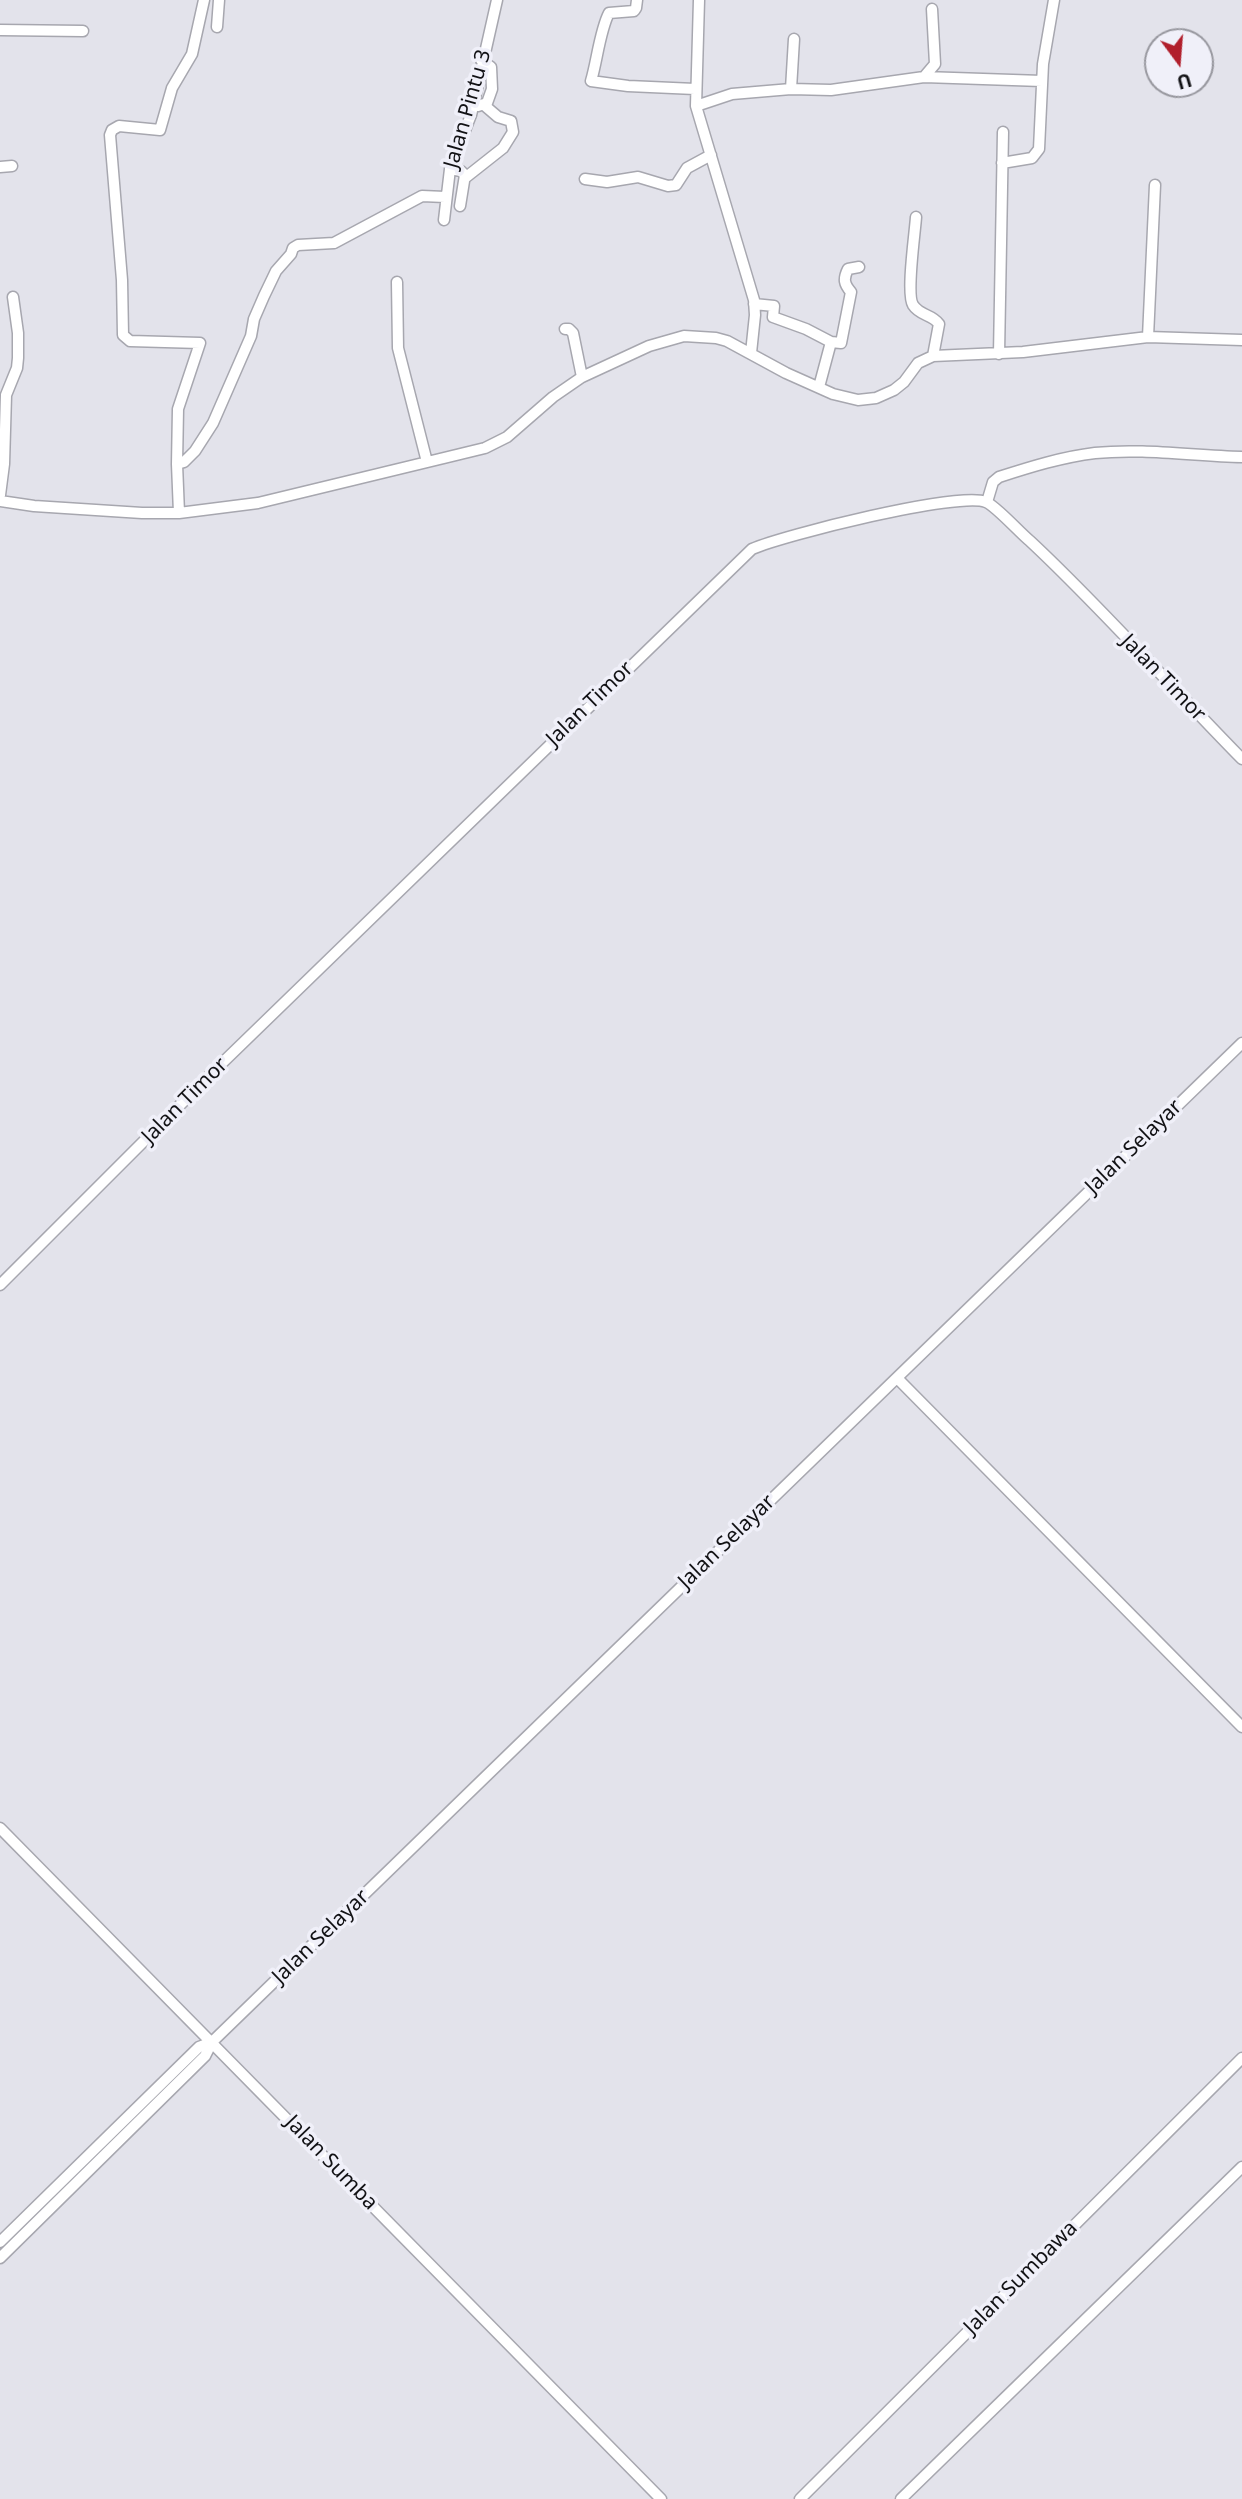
<!DOCTYPE html>
<html>
<head>
<meta charset="utf-8">
<style>
	body { margin:0 }
	#map { position:relative; width:1242px; height:2499px; overflow:hidden; background:#e3e3eb; font-family:"Noto Sans",sans-serif }
	canvas { display:block }
	.north { position:absolute; left:1144px; top:28px; width:70px; height:70px; box-sizing:border-box; background:#f0f0f9; border:2px solid #97979e; border-radius:50%; rotate:164deg; font-size:19px; font-weight:700; line-height:28px; text-align:center; color:#121215 }
	.north::after { content:''; display:block; margin:auto; width:24px; height:32px; background:#b11f2c; clip-path:polygon(50% 0,100% 100%,50% 72%,0 100%) }
</style>
</head>
<body>
<div id="map">
<canvas width="1242" height="2499"></canvas>
<div class="north">U</div>
</div>
<script>
const context = document.querySelector('canvas').getContext('2d');
context.lineJoin = 'round';
function trace(path, color, width, dash) { context.strokeStyle = color; context.lineWidth = width; context.lineCap = dash ? 'butt' : 'round'; context.setLineDash(dash || []); context.stroke(path); }
function drawText(font, color, halo, rows, align = 'center') {
  context.font = font + ' "Noto Sans",sans-serif'; context.lineWidth = 7; context.setLineDash([]); context.textBaseline = 'middle'; context.strokeStyle = halo; context.fillStyle = color; for (const [text, x, y, turn = 0] of rows) {
    context.save(); context.translate(x, y); context.rotate((+turn || 0) * Math.PI / 180); context.textAlign = isNaN(turn) ? turn : align; if (halo) context.strokeText(text, 0, 0); context.fillText(text, 0, 0); context.restore();
  }
}
const minor = new Path2D(`
	M637,0L636,8L634,11L609,13C600,30 597,61 591,81L628,86L695,89
	M699,0L696,106L754,300L755,315L751,353
	M217,27L219,0
	M0,30L83,31
	M924,77L935,64L932,9
	M791,89L794,39
	M478,106L487,103L492,89L491,67L481,60
	M696,106L732,94L791,89L831,90L924,77L1042,81
	M1002,163L1032,158L1039,149L1043,64L1054,0
	M0,167L12,166
	M450,169L461,171L465,175L460,206
	M465,178L503,148L513,132L511,121L498,117L484,105
	M585,179L607,182L638,177L668,186L676,185L687,168L711,155
	M916,217C915,233 906,294 913,305C920,316 932,314 939,324L933,356
	M444,220L450,169L471,115L497,0
	M397,282L398,348L427,462
	M754,304L774,306L773,317L806,329L831,342
	M565,329H569L573,333L582,377
	M1148,337L1155,185
	M999,354L1003,132
	M819,387L831,342L841,343L851,292C844,284 843,279 848,269L859,267
	M177,464L184,462L195,451L213,423L251,336L254,319L264,296L276,271L291,254L293,248L298,245L334,243L422,196L445,197
	M0,495L4,464L6,395L17,368L18,358V333L13,297
	M0,501L34,506L142,513H179L258,503L448,457L485,448L507,437L553,397L582,377L649,346L684,336L716,338L727,341L786,373L833,394L858,400L876,398L894,390L904,382L918,363L933,356L1023,352L1148,337L1242,340
	M987,502L993,482L999,477C1030,467 1062,457 1095,453C1142,448 1194,456 1242,457
	M179,513L177,464L178,409L200,343L130,341L123,335L122,280L110,135L112,130L119,126L160,130L172,88L192,54L204,0
	M0,1285L217,1068L752,549C784,535 959,491 986,502C996,506 1020,533 1030,541C1103,609 1172,688 1242,759
	M897,1378L1242,1727
	M0,1828L661,2499
	M212,2042L1242,1043
	M0,2242L199,2047L212,2042L205,2056L0,2258
	M800,2499L1242,2058
	M901,2499L1242,2167`);
trace(minor, '#a7a7af', 13);
trace(minor, '#fff', 10);
drawText('21px', '#121215', '#f0f0f9', [
	["Jalan Pintu 3",468,109,-74],
	["Jalan Timor",1163,678,46],
	["Jalan Timor",590,704,-44],
	["Jalan Timor",185,1101,-45],
	["Jalan Selayar",1134,1147,-44],
	["Jalan Selayar",727,1542,-44],
	["Jalan Selayar",321,1937,-44],
	["Jalan Sumba",331,2163,46],
	["Jalan Sumbawa",1021,2278,-45]
]);
</script>
</body>
</html>
